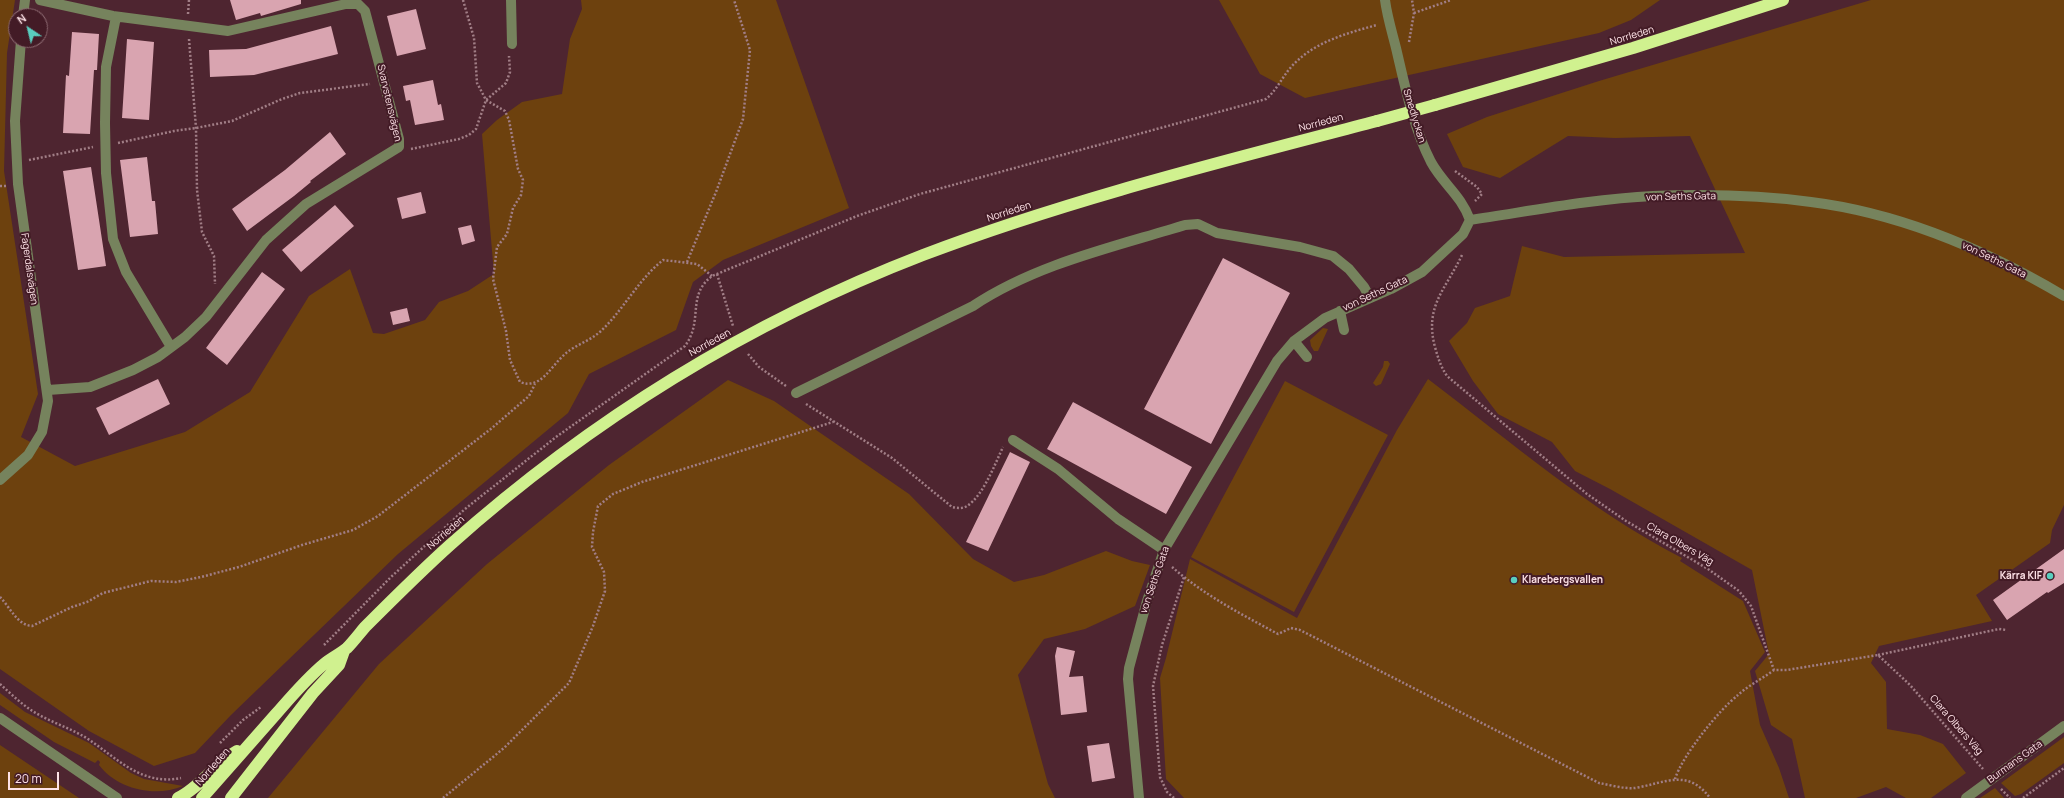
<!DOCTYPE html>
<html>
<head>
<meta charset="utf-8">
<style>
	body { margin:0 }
	#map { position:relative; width:2064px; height:798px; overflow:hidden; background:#4e2530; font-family:Manrope,sans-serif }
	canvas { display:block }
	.north { position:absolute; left:8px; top:8px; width:40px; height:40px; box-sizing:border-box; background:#431b26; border:1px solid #8e6b73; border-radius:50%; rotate:325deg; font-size:11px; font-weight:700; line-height:16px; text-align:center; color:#fee2e7 }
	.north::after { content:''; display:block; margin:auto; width:14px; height:18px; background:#59cebf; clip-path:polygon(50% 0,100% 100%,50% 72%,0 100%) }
	.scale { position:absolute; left:8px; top:772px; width:51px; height:18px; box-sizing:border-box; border:2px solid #fee2e7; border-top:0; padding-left:5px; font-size:12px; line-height:14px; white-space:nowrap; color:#fee2e7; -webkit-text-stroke:3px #431b26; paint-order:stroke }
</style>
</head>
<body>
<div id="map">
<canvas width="2064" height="798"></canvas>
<div class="north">N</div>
<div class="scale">20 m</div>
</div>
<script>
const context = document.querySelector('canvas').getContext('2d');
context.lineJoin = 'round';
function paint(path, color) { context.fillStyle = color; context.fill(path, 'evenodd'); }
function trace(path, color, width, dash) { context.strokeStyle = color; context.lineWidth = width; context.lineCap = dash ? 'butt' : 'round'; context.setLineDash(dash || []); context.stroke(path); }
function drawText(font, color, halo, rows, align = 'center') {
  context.font = font + ' Manrope,sans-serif'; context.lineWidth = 4; context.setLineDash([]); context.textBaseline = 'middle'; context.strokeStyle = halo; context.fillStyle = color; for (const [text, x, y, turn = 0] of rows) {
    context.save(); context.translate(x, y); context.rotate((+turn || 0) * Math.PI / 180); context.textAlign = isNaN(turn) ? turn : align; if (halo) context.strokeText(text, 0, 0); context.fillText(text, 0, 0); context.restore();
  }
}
paint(new Path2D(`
	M0,0H15L7,53L4,171L38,394L21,437L75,466L185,432L250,392L309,296L350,269L373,333L384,334L425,320L439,302L468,291L494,274L482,134L497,120L522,102L562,94L570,39L582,9L581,0H776L849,208L723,260L693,282L676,330L589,374L568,413L398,554L231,715L195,753L154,766L89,731L0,669Z
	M1219,0H1660L1631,20L1599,33L1305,98L1260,74Z
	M1871,0H2064V505L2052,530L2050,543L1976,595L1992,621L1879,646L1871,663L1886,682L1887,729L1920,735L1943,744L1966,773L1931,798H1906L1886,787L1856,798H1805L1792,739L1771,725L1755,671L1769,654L1752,570L1610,489L1575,471L1552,442L1498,414L1473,381L1449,341L1467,323L1475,308L1510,296L1522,246L1564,257L1745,253L1690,136L1615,138L1568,136L1500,178L1463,167L1447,134L1487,117L1599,81Z
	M1323,328L1328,329L1318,351H1314L1311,346L1310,340Z
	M1384,361H1388L1390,364L1381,384L1376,386L1373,383L1383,367Z
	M1428,379C1510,441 1589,510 1682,558L1680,561L1743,601L1765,652L1750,671L1760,725L1779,768L1789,798H1184L1166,779L1160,678L1166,658L1190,559L1297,618L1397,430Z
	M728,380L774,401L909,494L973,559L1014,582L1044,575L1106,551L1132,561L1150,565L1135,606L1085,629L1044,639L1018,675L1048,784L1055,798H268L379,664L487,564L609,465Z
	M1285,381L1388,435L1294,612L1191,557Z
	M0,693L25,712L89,743L131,773L144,779L183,786C155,798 117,789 99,765L100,762L98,760L95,763L54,742L0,705Z
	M2064,737V763L2021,794L2015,796L2001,783Z
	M0,745L79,798H0Z
	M1995,788L2004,798H1980Z`), '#6d410e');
paint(new Path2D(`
	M230,0H301V4L261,16L260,13L236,20Z
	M416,9L426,49L397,56L387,16Z
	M331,26L338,54L254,75L210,77L209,50L246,49Z
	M72,32L99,34L97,70H94L90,134L63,133L66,75L69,76Z
	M127,39L154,42L149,120L122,118Z
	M433,80L438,105L441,104L444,120L415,125L410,100L406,101L403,86Z
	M330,132L346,154L310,181L311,182L294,196L247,231L232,209L285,170Z
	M147,157L152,201H155L158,234L130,237L120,160Z
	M91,167L106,266L78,270L63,171Z
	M421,192L426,213L402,219L397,198Z
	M335,205L354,226L301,272L282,250Z
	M471,225L475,241L462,245L458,228Z
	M1223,258L1290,293L1211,444L1144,409Z
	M262,272L285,289L227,365L206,348Z
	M407,308L410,321L393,325L390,312Z
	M158,379L170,404L109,435L96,408Z
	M1073,402L1192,467L1166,514L1047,449Z
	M1010,452L1030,462L988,551L966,542Z
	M2064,549V583L2048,593L2047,592L2007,620L1993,600Z
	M1057,647L1075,651L1069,677L1083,676L1087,712L1061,715L1055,656Z
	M1109,743L1115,778L1092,782L1087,746Z`), '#d9a4b0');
trace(new Path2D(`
	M463,0L474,38L477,83L486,100L505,111L509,120L518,169L523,180L521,195L513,208L507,234L497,247L493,279L506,331L510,360L520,382C541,390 550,367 565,354C575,345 590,341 601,331C624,309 638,280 663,260L697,264L712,276
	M1414,13L1451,0
	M188,14L189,0
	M189,39L196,128L197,190L202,232L214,256L215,284
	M1409,42L1414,13L1412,0
	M118,143L174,131L196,128L232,121L282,99L300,93L370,84
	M411,149L459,139L469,135L476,129L486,100L506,83L510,72L509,56
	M29,160L93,147
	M1455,171L1477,187L1482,194L1475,201
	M0,186H6
	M1462,255C1446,289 1424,306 1435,347C1438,358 1441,367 1447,376L1587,494L1626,521L1708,569L1739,591L1751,606L1774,670H1787L1878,655L1910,685L1983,769
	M687,262L716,192L743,119L750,50L734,0
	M717,274L733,326
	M748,354L759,367L786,386
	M806,404L892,458L952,507C957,508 962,509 967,506C983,496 995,464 1003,447
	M1172,567C1204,595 1241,614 1278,634L1291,628L1300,630L1599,783C1610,785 1624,789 1635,788C1665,783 1688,768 1710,798
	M0,597C10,607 17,625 32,626L72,607L87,602L103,593L151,581L176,582L201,577L239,567L302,545L353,530L378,516L492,428L529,396L535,384
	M324,645L391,577L465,509L556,437L685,346C704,320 686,296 712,276L857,216L920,194L1266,99C1277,90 1282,77 1292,66C1314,42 1347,33 1377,25
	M1878,655L1999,629L2006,630
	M0,684C9,692 18,701 28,708C46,721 69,727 88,739C118,759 142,786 181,778
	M220,743L243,720L261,707
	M1675,779C1682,756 1719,710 1738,695C1749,685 1762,679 1774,670
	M2001,789L2010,798
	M443,798L504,748L569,683L593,626L605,591L604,572L592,547L593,532L598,506L613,494L642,482L833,422
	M1174,798L1167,792L1160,777L1153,686L1162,645L1184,577
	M2023,798L2064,768`), '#a17e86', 2.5, [2, 2]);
trace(new Path2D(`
	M40,0L113,16L228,31L346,4H358L365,11L399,139V147L306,204L266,240L206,317L185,337L158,357L133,370L90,387L48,390
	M511,0L512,44
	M1385,0C1387,16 1392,32 1396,48C1405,86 1413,127 1431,162C1443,184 1461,195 1470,220
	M23,16L25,0
	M116,17L106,67L105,123L106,173L113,239L126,272L171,347
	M1470,220C1531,211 1592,199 1653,196C1706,194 1759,195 1811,202C1899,213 1988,251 2064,296
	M1340,311L1344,330
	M1294,341L1307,357
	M796,393L973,306C1036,264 1114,247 1185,225L1198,224L1217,233L1300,247L1333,256L1349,269L1364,287L1370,298
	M1013,440L1058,469L1118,519L1164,550
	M0,480L28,455L42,432L48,401L18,184L15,121L21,40
	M0,718L117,798
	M1139,798L1128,679L1129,668L1147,601L1164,550L1277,361L1294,341L1325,318L1391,289L1422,272L1463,234L1470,220
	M1966,798L2064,726`), '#76835d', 10);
trace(new Path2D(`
	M1435,105L1633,48L1783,0
	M178,798C201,787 215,763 237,751
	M202,798C227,770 251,742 276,714C291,697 306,679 324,664C331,658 340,654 347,648C353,642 359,634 365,627C393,599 421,571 450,545C589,421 749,322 923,255C1070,199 1225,161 1377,121
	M231,798L313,693L339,665L344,651`), '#d0f18f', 12);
trace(new Path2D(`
	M1377,121L1435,105`), '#d0f18f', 12);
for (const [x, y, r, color] of [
	[2050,576,4,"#59cebf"],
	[1514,580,4,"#59cebf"]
]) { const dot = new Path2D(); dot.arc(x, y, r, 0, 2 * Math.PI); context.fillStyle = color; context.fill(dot); trace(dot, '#431b26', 1.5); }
drawText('10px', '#fee2e7', '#431b26', [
	["Norrleden",1632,36,-17],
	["Svarvstensvägen",389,103,77],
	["Smedlyckan",1414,116,73],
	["Norrleden",1321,123,-15],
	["von Seths Gata",1681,197,-1],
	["Norrleden",1009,212,-18],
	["von Seths Gata",1994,260,26],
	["Fagerdalsvägen",29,269,82],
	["von Seths Gata",1375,294,-25],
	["Norrleden",710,343,-29],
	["Norrleden",446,533,-41],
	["Clara Olbers Väg",1680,544,30],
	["von Seths Gata",1155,580,-71],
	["Clara Olbers Väg",1956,725,49],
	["Burmans Gata",2015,762,-36],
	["Norrleden",213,767,-49]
]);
drawText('bold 10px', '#fee2e7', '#431b26', [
	["Kärra KIF",2042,576],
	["Klarebergsvallen",1522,580,"left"]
], 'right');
</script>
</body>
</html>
